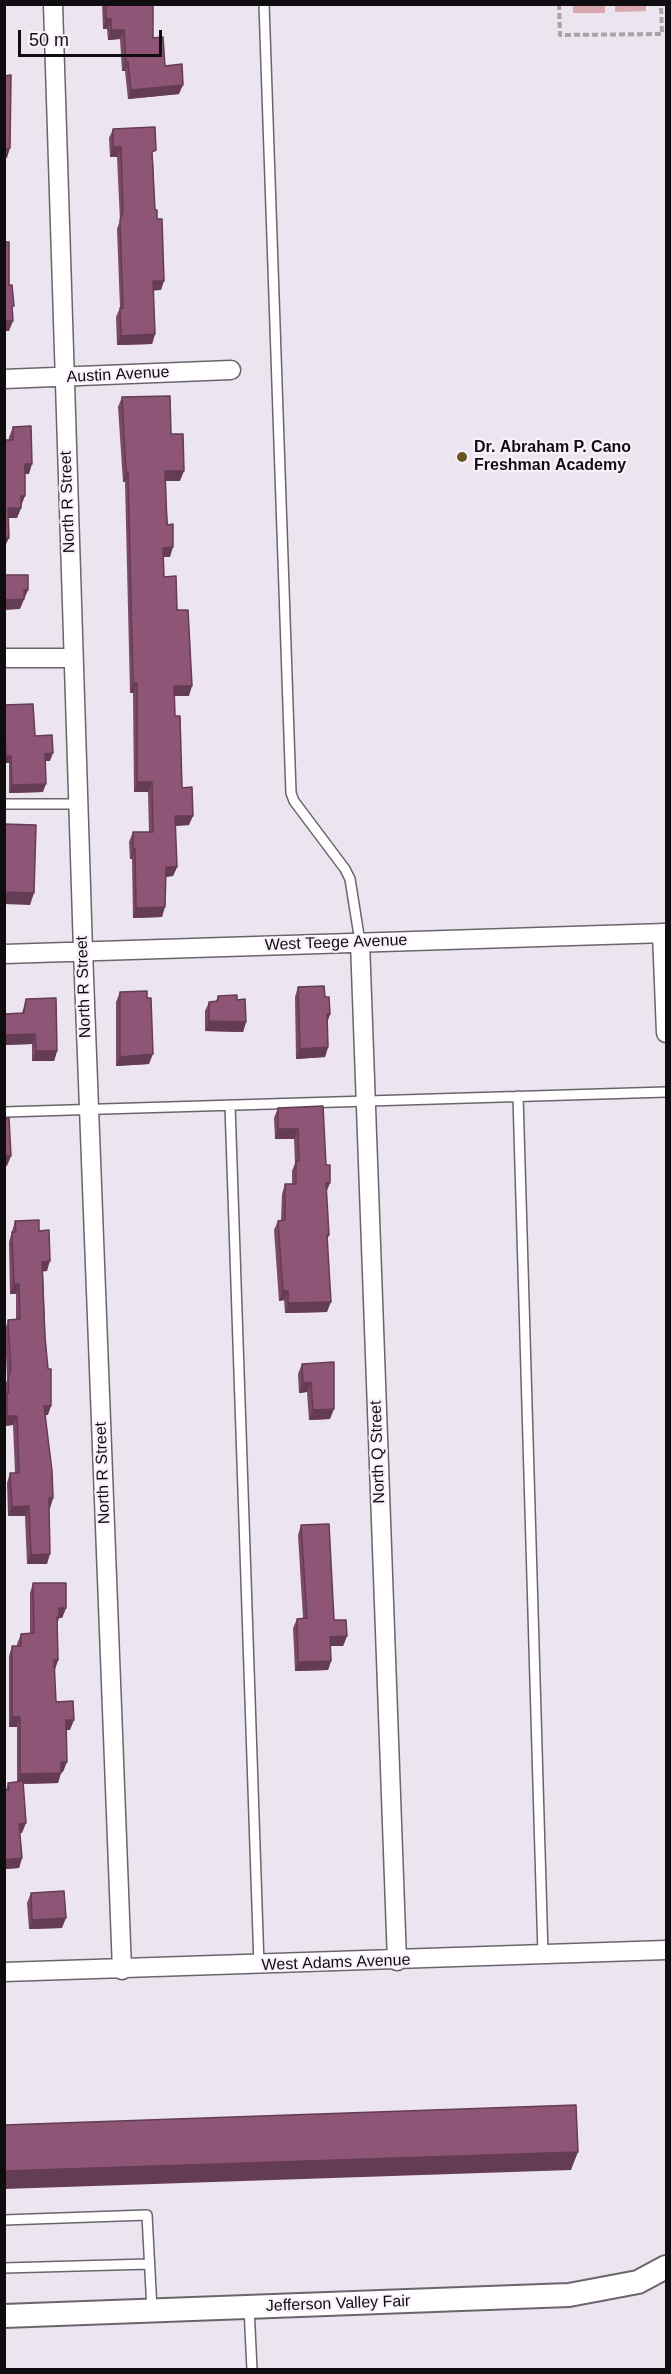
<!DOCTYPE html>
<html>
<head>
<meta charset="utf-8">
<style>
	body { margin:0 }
	#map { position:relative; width:671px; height:2374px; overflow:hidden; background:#ece4ee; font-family:Arial,sans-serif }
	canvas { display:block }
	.frame { position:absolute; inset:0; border:6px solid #100d10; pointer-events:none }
	.scale { position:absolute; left:18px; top:30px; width:144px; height:27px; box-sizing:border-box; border:3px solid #100d10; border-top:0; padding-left:8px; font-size:18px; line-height:21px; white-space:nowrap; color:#100d10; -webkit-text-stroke:4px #f9f1fb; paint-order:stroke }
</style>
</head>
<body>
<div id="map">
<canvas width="671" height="2374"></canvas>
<div class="frame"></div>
<div class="scale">50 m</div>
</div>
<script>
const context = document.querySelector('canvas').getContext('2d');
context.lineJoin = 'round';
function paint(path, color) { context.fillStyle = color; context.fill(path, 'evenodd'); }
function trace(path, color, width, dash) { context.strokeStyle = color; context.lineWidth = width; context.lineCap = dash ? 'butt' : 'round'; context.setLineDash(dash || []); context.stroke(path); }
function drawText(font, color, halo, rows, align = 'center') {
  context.font = font + ' Arial,sans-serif'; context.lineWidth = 4.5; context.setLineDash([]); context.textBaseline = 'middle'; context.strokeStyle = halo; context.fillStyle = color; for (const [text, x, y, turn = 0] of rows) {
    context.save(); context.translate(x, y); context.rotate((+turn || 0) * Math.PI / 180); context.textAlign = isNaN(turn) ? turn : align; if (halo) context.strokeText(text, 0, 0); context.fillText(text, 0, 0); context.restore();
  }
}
paint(new Path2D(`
	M573,5H605V13H573Z
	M615,5H646V11L615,12Z`), '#daa7ae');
const service = new Path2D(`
	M264,4L291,793L294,801L345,869L350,879L360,942
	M4,804H78
	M518,1096L543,1955
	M230,1105L259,1965
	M4,1112L666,1092
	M4,2220L147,2215L152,2310
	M4,2268L149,2264
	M249,2307L252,2370`);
const minor = new Path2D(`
	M53,4L83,951L122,1970
	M4,379L231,370
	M4,658H73
	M662,933L666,1033
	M360,942L397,1961
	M4,954L666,933
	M4,1972L666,1950`);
const tertiary = new Path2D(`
	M4,2316L569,2295L638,2282L666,2267`);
trace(service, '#6c646d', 12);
trace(minor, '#6c646d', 21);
trace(tertiary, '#6c646d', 26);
trace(new Path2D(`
	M559,4L560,35L662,34L661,4`), '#a9a2aa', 4, [6, 3]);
trace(service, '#fff', 9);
trace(minor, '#fff', 18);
trace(tertiary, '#fff', 22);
paint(new Path2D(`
	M102,4H153V38L165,66L179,94L128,99L125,71H122L120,39L108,40L107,29H103Z
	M113,129L153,158L155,210L161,290H153L155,334L152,344L117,345L116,317L120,308L117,229L120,221L117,157H110L109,138Z
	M122,397L171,434L180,481H165L170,557H163L164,577L177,610L189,696H175V716L182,788L189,825L175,826L177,867L173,876L166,877L162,917L133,918L132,859H130L129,842L133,832H149L148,792H134L133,693H130L125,482H123L118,407Z
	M13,427L29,474H25L21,508L17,518H8L5,547L9,437Z
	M4,705L35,736L50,761H45L43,792L9,793V763H4Z
	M298,987L325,997L330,1014L327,1023L328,1047L325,1057L296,1059L295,997Z
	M120,992L149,1064L116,1066V1002Z
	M218,996L237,1000L246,1022L243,1032L205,1031V1011L209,1002L216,1001Z
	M26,999L57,1051L54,1061H32V1044L4,1045V1014L22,1013Z
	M323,1106L326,1193L329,1235L327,1241V1312L285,1313L284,1300L279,1301L274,1230L278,1221L281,1220L282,1194L285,1184H292V1171L295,1163L294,1139H275L274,1118L278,1108Z
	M15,1221L39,1231L47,1271H43L48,1415H45L53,1498L50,1508H49L47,1564H27L25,1516H8L7,1483L10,1473H15L13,1425L4,1426V1388L7,1380L5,1330L8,1320L16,1319V1294H10L9,1242Z
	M302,1364L330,1419L309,1420L307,1392L299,1393L298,1374Z
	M301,1525L334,1620L347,1636L343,1646H331V1661L328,1670L295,1671L293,1628L297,1619L303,1618L298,1535Z
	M33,1583L66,1608L62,1618H59L57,1622L58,1660L54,1670L56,1702L70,1730H66L63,1772H61L58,1783L23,1784L22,1833H20L22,1858L19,1868L4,1869V1790H6L8,1783L17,1782V1727H9V1656L12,1646H17V1644L21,1634L30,1633V1593Z
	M31,1893L62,1928L29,1929L27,1903Z`), '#7b4966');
paint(new Path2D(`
	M106,19H111L107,29H103Z
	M111,30H124L120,39L108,40Z
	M126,62H128L125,71H122Z
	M183,85L179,94L128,99L131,90Z
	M113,147H121L117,157H110Z
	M10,148L7,158H4L5,149Z
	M153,281H164L161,290L150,291Z
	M4,321H13L9,331H4Z
	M155,334L152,344L117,345L121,336Z
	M25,464H32L29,474H21Z
	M165,471H184L180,481H161Z
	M128,472L125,482H123L126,473Z
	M21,496H25L21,506Z
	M8,508H21L17,518H4Z
	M4,538H9L4,548Z
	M173,547L170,557H159L163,548Z
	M24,590H28L20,609L4,610V600Z
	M133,683H137L133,693H130Z
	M174,686H192L189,696H171Z
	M53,753L50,761H42L45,754Z
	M6,756H11L9,763H4Z
	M137,782H152L148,792H134Z
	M46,784L43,792L9,793L12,785Z
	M175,816H193L189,825L171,826Z
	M133,849H135L132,859H130Z
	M166,867H177L173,876L163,877Z
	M4,892L34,893L30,905L4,904Z
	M165,907L162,917L133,918L136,908Z
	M327,1014H330L327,1023Z
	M209,1021L246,1022L243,1032L205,1031Z
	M35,1034L32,1044L4,1045V1039L6,1035Z
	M328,1047L325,1057L296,1059L300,1049Z
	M36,1051H57L54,1061H32Z
	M153,1054L149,1064L116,1066L120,1057Z
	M278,1129H298L294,1139H275Z
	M4,1156H11L7,1166H4Z
	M326,1183H330L326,1193Z
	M50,1261L47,1271L39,1272L42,1262Z
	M14,1284H19L16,1294H10Z
	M283,1291H288L284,1300L279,1301Z
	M331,1302L327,1312L285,1313L288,1303Z
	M311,1382L307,1392L299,1393L303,1383Z
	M44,1406H51L48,1415L40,1416Z
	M334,1409L330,1419L309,1420L313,1410Z
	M7,1416H17L13,1425L4,1426Z
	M49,1498H53L50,1508H46Z
	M29,1506L25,1516H8L12,1507Z
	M50,1554L47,1564H27L31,1555Z
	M59,1608H66L62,1618H59L56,1627Z
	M347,1636L343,1646H327L330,1637Z
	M54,1660H58L55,1670H50Z
	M331,1661L328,1670L295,1671L298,1662Z
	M12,1717H20L17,1727H9Z
	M66,1720H74L70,1730H62Z
	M61,1762H67L63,1772H58Z
	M61,1773L58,1783L17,1784L20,1774Z
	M26,1823L22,1833L15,1834L19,1824Z
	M22,1858L19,1868L4,1869V1860Z
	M66,1918L62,1928L29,1929L32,1920Z
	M578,2152L571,2170L4,2189V2171Z`), '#643c53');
const building = new Path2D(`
	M106,4H153V38L163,37L165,66L182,64L183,85L131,90L128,62H126L124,30H111V19H106Z
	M11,75L10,148L5,149V158H4V76Z
	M155,127L156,150L152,152L155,210H157V219H162L164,281H153L155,334L121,336L120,308H123L120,220L123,212L121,147H113V129Z
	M4,242H9V285H12L14,306H12L13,321H4Z
	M170,396L171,434H183L184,471H165L167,525L173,524V547L163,548L164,577L176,576L177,610H188L192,686H174L175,716H180L182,788L192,787L193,816H175L177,867H166L165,907L136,908L135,849H133V832H153L152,782H137V683H133L128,472L126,473L122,397Z
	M31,426L32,464H25V496H21V508H8L9,538H4V440H13V427Z
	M4,575H28V590H24V599L4,600Z
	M33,704L35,736L52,735L53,753L45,754L46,784L12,785L11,756H6L4,705Z
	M4,824L36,825L34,893L4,892Z
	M324,986L325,997H329L330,1014H327L328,1047L300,1049L298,987Z
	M147,991V998H151L153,1054L120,1057V992Z
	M237,995V1000L245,999L246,1022L209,1021V1002L218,1001V996Z
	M56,998L57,1051H36L35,1034L6,1035L7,1039H4V1014L24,1013L26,999Z
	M323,1106L326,1165H330V1183H326L329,1235H327L331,1302L288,1303V1291H283L278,1221L285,1220V1184H296V1161H299L298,1129H278V1108Z
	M9,1118L11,1156H4V1119Z
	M39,1220V1231L49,1230L50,1261L42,1262L45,1337L48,1369H51V1406H44L52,1471L53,1498H49V1505L50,1554L31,1555L29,1506L12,1507L10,1473H19L17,1416H7V1393H9L8,1379L11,1370L8,1320L20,1319L19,1284H14L12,1232H16L15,1221Z
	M334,1362V1409L313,1410L311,1382L303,1383L302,1364Z
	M329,1524L334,1620H346L347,1636L330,1637L331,1661L298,1662L297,1619L307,1618L301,1525Z
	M33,1583H66V1608H59V1617H57L58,1660H54L56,1702L73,1701L74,1720H66L67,1762H61V1773L20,1774V1717H12V1646H21V1634L34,1633Z
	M23,1781L26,1823L19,1824L22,1858L4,1860V1790H9L8,1783Z
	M64,1891L66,1918L32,1920L31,1893Z
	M576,2105L578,2152L4,2171V2125Z`);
paint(building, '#8f5577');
trace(building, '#643c53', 1.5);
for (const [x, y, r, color] of [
	[462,457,6,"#6b5424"]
]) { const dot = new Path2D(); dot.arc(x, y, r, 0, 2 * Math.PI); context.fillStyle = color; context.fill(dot); trace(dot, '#f9f1fb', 2); }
drawText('16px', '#100d10', '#f9f1fb', [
	["Austin Avenue",118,375,-3],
	["North R Street",68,502,-92],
	["West Teege Avenue",336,943,-2],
	["North R Street",84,987,-92],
	["North Q Street",378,1452,-92],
	["North R Street",103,1473,-92],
	["West Adams Avenue",336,1963,-2],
	["Jefferson Valley Fair",338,2304,-2]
]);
drawText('bold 16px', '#100d10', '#f9f1fb', [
	["Dr. Abraham P. Cano",474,448],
	["Freshman Academy",474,466]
], 'left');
</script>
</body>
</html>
